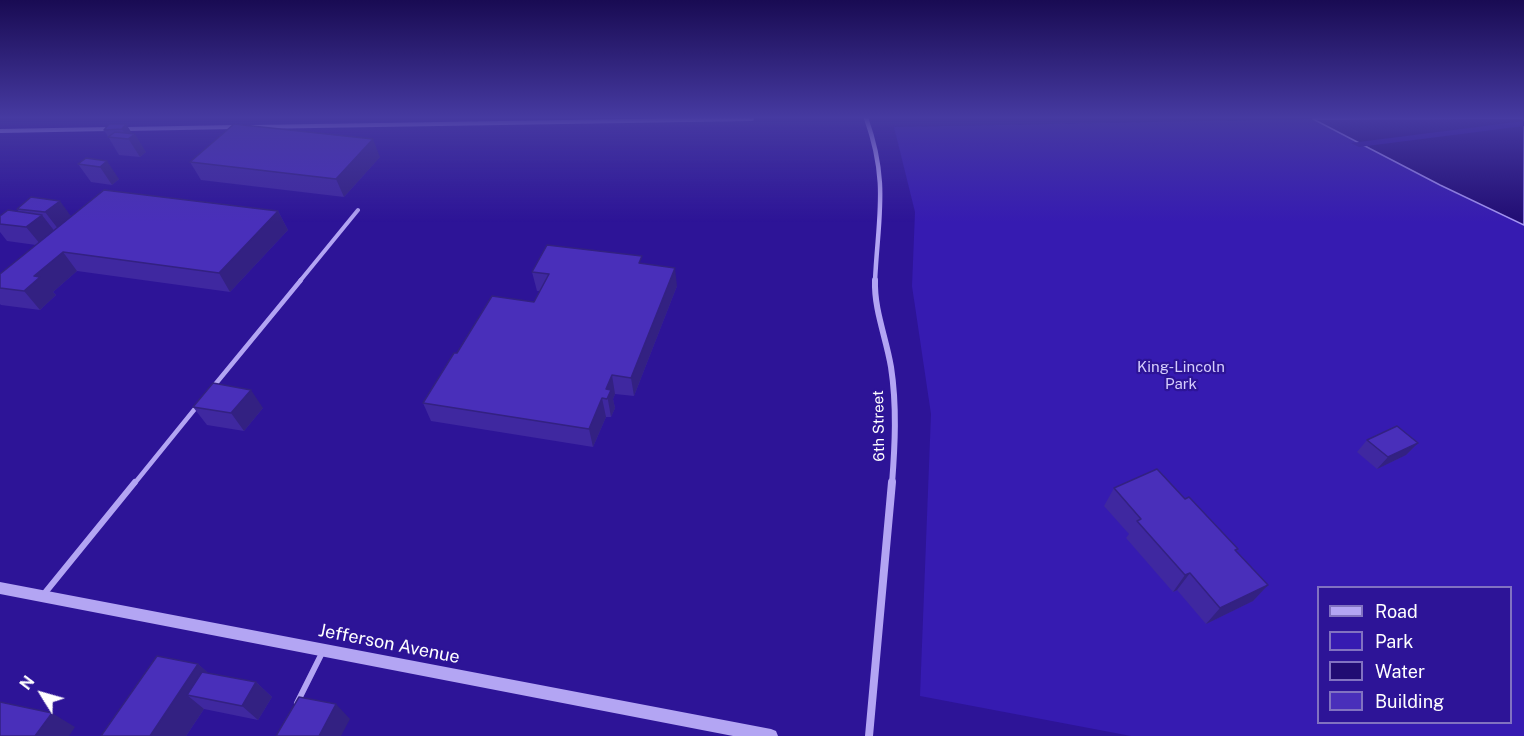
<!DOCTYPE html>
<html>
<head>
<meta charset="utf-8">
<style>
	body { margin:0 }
	#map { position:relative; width:1524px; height:736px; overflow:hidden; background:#2d1497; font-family:"Public Sans",sans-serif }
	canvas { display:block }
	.legend { position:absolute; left:1317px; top:586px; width:195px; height:138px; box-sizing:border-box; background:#2d1497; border:2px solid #8172c1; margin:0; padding:8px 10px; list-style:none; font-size:18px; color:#fff }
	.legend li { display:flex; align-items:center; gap:12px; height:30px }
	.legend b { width:30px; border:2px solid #8172c1 }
	.north { position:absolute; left:12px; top:664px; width:60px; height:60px; -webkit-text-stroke:4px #2d1497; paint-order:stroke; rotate:307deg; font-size:16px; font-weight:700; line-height:24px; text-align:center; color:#fff }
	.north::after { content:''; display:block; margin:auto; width:21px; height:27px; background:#fff; clip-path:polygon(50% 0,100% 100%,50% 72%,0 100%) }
</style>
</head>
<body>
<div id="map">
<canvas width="1524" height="736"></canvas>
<ul class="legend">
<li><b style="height:8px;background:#b3a5f3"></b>Road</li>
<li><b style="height:16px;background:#361bb1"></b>Park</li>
<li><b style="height:16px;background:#210c73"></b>Water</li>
<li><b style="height:16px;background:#492fba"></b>Building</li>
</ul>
<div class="north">N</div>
</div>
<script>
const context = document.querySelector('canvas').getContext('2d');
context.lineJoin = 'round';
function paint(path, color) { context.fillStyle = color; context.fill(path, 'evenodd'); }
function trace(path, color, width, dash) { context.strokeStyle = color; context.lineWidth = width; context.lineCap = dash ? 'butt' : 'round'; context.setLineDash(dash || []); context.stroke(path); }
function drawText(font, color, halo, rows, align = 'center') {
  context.font = font + ' "Public Sans",sans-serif'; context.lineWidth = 4.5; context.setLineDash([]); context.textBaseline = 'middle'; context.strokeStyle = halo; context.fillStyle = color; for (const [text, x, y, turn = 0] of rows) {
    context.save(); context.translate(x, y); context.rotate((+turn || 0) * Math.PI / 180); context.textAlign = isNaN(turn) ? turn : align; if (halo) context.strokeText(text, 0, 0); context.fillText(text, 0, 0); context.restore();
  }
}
paint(new Path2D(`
	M1314,119L1440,185L1524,225V736H1131L920,696L931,414L912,286L915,212L894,127ZM1318,588H1510V722H1318Z`), '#361bb1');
const water = new Path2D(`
	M1524,118V225L1440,185L1313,119Z`);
paint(water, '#210c73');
trace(water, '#a797f5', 1.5);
paint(new Path2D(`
	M1524,121V126L1359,147L1351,143Z`), '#2d1497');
trace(new Path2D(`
	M252,127L752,119
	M126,129L234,127
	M0,131L108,129
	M300,281L358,210`), '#b3a5f3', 4);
trace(new Path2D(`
	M213,387L301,280
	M134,484L198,405`), '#b3a5f3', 4.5);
trace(new Path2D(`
	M44,594L135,482
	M297,703L323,651`), '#b3a5f3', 6);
trace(new Path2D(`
	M866,118C889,182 878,217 875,281`), '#b3a5f3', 4.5);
trace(new Path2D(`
	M875,280C874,310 886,337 891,367C897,406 895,445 892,484`), '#b3a5f3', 6);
trace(new Path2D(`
	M869,736L892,482`), '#b3a5f3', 8);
paint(new Path2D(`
	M0,582L771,729L776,731L778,736H733L0,594Z`), '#b3a5f3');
paint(new Path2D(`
	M126,124L132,134L146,152L140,157L119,155L104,130Z
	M380,157L344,197L201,180L190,162Z
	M86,158L119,179L112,185L91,182L78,164Z
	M31,197L71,216L278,211L288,230L230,292L77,271L53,292L56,295L40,310L1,305L0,304V274L36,245L7,241L0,232V216L19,212L17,209Z
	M643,264L677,286L634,396L615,394L613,399L615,408L611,417H606L593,447L431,421L423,403L457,353L534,302L540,291H537L532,272Z
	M193,407L263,408L244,431L207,425Z
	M1367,440L1418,443L1406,455L1377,469L1357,452Z
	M1114,488L1236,552L1268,585L1253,601L1206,624L1177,590L1173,592L1126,538L1129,534L1104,506Z
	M198,664L208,673L256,682L272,697L258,720L204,709L186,736H101Z`), '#3f28a0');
paint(new Path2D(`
	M126,124L133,135L135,134L146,152L140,157L122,129Z
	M373,139L380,157L344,197L336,179Z
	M107,161L119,179L112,185L100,167Z
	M60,201L73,219L59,230L45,212Z
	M278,211L288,230L230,292L219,273Z
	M42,215L56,233L41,245L26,227Z
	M63,252L77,271L53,292L56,295L40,310L24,291L34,276Z
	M675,268L677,286L634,396L631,378Z
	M612,375L615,394L613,399L615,408L611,417L606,389Z
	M251,390L263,408L244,431L231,413Z
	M602,398L606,417L593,447L589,429Z
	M1418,443L1406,455L1377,469L1388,457Z
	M1190,573L1177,590L1173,592L1185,575Z
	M1268,585L1253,601L1206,624L1220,608Z
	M198,664L220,683L187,695L204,709L186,736H150Z
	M256,682L272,697L258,720L242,706Z
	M336,704L350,719L341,736H319Z
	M52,713L75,727L69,736H35Z`), '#332182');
const building = new Path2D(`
	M109,124H126L122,129L104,130Z
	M234,124L373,139L336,179L190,162Z
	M115,132L135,134L128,139L108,137Z
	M86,158L107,161L100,167L78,164Z
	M104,190L278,211L219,273L63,252L34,276L40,277L24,291L0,288V274Z
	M31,197L60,201L45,212L17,209Z
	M8,210L42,215L26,227L0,224V216Z
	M547,245L642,256L639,263L675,268L631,378L612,375L606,389L611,390L607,399L602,398L589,429L423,403L454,353H457L492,296L534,302L549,274L532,272Z
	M213,383L251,390L231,413L193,407Z
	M1397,426L1418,443L1388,457L1367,440Z
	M1157,469L1185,499L1189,497L1238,549L1235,550L1268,585L1220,608L1190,573L1185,575L1137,521L1141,519L1114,488Z
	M157,656L198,664L150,736H101Z
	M202,672L256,682L242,706L187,695Z
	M299,697L336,704L319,736H276Z
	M0,702L52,713L35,736H0Z`);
paint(building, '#492fba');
trace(building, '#332182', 1.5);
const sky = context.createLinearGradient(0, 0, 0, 222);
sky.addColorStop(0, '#190b53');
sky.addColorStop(0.53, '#463aa1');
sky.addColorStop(1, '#463aa100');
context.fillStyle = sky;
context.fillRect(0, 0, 1524, 222);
drawText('15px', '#d5cdfd', '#2d1497', [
	["King-Lincoln",1181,367],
	["Park",1181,384]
]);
drawText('15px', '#fff', '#2d1497', [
	["6th Street",879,426,-91]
]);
drawText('18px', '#fff', '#2d1497', [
	["Jefferson Avenue",389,644,11]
]);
</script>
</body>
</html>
